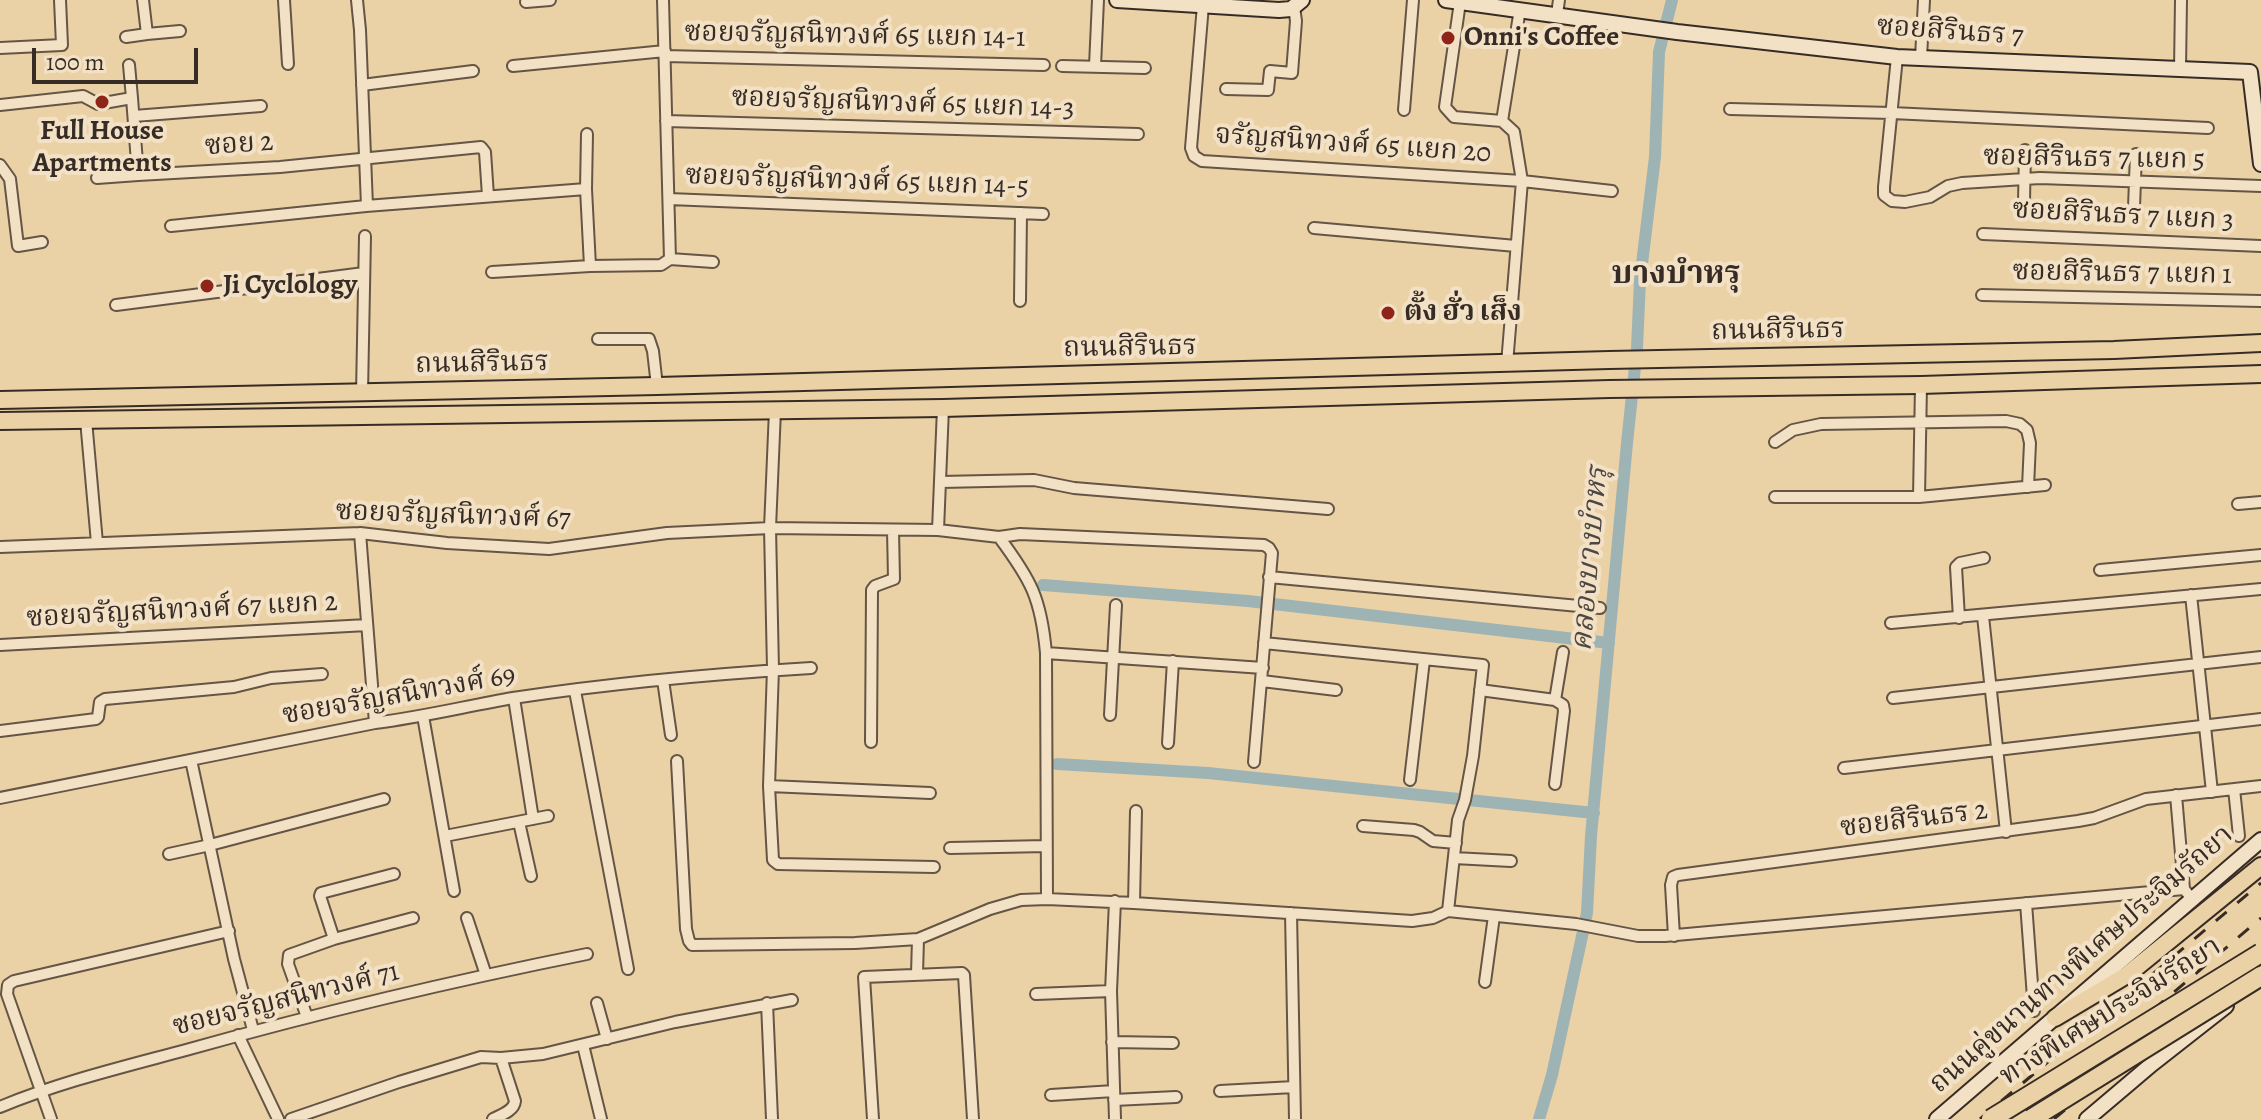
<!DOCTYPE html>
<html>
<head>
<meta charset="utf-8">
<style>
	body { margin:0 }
	#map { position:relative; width:2261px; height:1119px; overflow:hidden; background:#ebd1a6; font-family:Alegreya,serif }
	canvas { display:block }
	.scale { position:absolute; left:32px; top:48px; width:166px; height:36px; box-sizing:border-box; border:4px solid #372c25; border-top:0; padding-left:10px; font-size:24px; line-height:28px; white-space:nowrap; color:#372c25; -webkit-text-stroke:6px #f2e1c5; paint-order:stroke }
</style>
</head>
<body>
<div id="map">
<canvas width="2261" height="1119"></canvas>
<div class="scale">100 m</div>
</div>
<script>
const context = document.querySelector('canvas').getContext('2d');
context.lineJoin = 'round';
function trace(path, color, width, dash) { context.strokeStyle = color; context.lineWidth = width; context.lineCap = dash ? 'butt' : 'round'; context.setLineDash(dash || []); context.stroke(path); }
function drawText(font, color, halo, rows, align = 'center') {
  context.font = font + ' Alegreya,"Noto Serif Thai",serif'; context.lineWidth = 8; context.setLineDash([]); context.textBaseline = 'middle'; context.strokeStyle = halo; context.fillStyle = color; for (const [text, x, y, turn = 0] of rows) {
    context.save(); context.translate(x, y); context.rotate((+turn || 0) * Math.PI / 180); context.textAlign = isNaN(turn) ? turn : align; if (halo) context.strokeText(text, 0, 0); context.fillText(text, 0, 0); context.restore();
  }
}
trace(new Path2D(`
	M1043,585L1248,601L1609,643
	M1057,764L1208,773L1594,813
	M1539,1119L1552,1075L1587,913L1591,836L1627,443L1637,348L1640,280L1655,157L1659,52L1672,0`), '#9eb4b4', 12);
const street = new Path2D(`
	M284,0L288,64
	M357,0L360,30L367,206
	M663,0L670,259
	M526,2L550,0
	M1460,2L1445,107L1454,117L1502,121
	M1203,5L1191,148L1194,156L1202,161L1522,181L1612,191
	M1557,14L1559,0
	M147,34L180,31
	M126,37L147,34L143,0
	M0,48L62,45L60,0
	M665,56L1044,65
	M1897,57L1884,187V195L1892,201L1905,202L1930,197L1948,186L1962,183L2040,178L2261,186
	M1921,58L1924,0
	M129,65L132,98
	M513,66L665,51
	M1062,66L1145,68
	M1095,66L1098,0
	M2180,70L2181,0
	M362,85L473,71
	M1226,89L1268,90L1270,71L1292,73L1296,21L1294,7
	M0,105L83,96L98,104L132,98L138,175L280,167L481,147L485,152L488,196
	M1730,109L1892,113L2208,128
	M1404,110L1413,0
	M134,116L261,106
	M666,121L1138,134
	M587,134L586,189L590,266
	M0,165L10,179L18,246L42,242
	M97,178L138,175
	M669,199L1043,214
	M2024,202L2025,150
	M2134,207L2136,154
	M171,226L366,206L586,189
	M1314,228L1516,246
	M1983,234L2261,246
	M670,259L713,262
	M492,272L590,266L661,265L670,259
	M1982,295L2261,301
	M1020,301L1021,213
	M116,305L364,273
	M598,339H649L653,351L657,386
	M1507,364L1522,181L1514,132L1502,121L1520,9
	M362,393L365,236
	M775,410L770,528L773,669L769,786L773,860L778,864L934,867
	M86,420L97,543
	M1775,442L1793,430L1821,424L2006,421L2020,424L2027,430L2030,443L2028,487
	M941,482L1034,480L1074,488L1328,509
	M1775,497H1919L2045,485
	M1919,497L1921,385
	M2238,504L2261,502
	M938,530L943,408
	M360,533L375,723
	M999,537C1031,580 1041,598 1046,653L1047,899
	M0,547L360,533L447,543L549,549L667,533L770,528L938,530L999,537L1020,534L1264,545L1269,548L1272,553L1254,762
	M2100,570L2261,555
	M1269,577L1600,608
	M2191,595L2212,792
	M1983,616L2006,832
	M1959,618L1956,567L1960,563L1984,558
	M1891,623L2261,589
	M1264,643L1483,665L1473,756L1465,800L1458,820L1448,911
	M0,645L367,625
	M1046,653L1263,668
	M663,680L671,735
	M1262,681L1336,690
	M1480,690L1555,700L1563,705L1564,711L1555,784
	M575,691L628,969
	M514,698L533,819
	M1893,698L2261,657
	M1555,700L1563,652
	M1110,715L1116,605
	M423,716L454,891
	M0,731L96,719L98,717L100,702L105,699L234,687L271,678L322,674
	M871,742L872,590L875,586L894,579L893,530
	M1168,743L1173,661
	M191,760L234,959L253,1030
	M677,761L686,929L689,941L692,945L855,943L918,939L990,909L1021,900L1047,899L1134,903L1412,921L1433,918L1448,911L1576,924L1638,936H1665L2184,889
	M1844,768L2261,719
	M1410,780L1424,660
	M769,786L930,793
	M2234,789L2239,836
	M2176,795L2184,889L2188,894
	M0,798L375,723C422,717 467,706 513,698C612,683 712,674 811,668
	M519,822L531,876
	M1363,826L1414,830L1420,832L1433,841L1456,843
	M445,836L548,816
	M950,848L1046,846
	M169,854L210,845L384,799
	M1454,858L1511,861
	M1134,903L1136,811
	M2026,903L2034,1011
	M1291,913L1295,1119
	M467,918L486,975
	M1674,936L1671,885L1673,877L1678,875L2078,821L2094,818L2146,799L2261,786
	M334,939L320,896L321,893L394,874
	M917,974L918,939
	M1485,982L1494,916
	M1036,994L1111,991
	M597,1003L607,1039
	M767,1003L772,1119
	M307,1017L288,964L289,955L334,939L413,918
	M238,1035L278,1119
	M1112,1042L1173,1043
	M583,1045L601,1119
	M1220,1091L1294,1087
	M1051,1095L1114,1091
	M1114,1100L1176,1097
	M0,1107C60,1082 123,1067 186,1050C318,1013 452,981 587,954
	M51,1119L7,994L8,985L14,981L229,931
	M291,1119L399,1082L481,1057L501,1058L543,1054L675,1022L792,1000
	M493,1119C501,1115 514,1111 515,1101L501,1058
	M873,1119L864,977L962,973L964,975L973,1119
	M1115,1119L1111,991L1115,901`);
const secondary = new Path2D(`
	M1117,0L1279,10L1291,9L1302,0
	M1446,0L1677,32L1897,57L2250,72L2261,164
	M1937,1119L2261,840
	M2087,1119L2152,1064L2226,1006`);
const primary = new Path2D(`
	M0,400L657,386L1609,360L2114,350L2261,343
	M0,421L943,408L1609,389L1921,385L2261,374
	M2055,1018L2127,975L2261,866`);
trace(street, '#645545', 14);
trace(secondary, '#372c25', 18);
trace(primary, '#372c25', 20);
trace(street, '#f2e1c5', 10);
trace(secondary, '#f2e1c5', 14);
trace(primary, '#ebd1a6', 16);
trace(new Path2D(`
	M1980,1119L2261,883
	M2025,1119L2261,918
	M2054,1119L2261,945`), '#372c25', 3, [14, 14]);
const highwayBridge = new Path2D(`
	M1991,1119L2261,953
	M2031,1119L2261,976`);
trace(highwayBridge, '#372c25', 22, []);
trace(highwayBridge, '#ebd1a6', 18);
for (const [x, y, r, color] of [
	[1448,38,8,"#8f2418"],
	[102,102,8,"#8f2418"],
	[207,286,8,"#8f2418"],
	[1388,313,8,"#8f2418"]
]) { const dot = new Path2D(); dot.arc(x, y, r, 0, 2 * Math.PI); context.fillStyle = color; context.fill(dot); trace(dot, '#f2e1c5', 3); }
drawText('28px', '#372c25', '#f2e1c5', [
	["ซอยสิรินธร 7",1950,32,4],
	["ซอยจรัญสนิทวงศ์ 65 แยก 14-1",855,36,1],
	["ซอยจรัญสนิทวงศ์ 65 แยก 14-3",903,104,2],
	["ซอย 2",239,145,-4],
	["จรัญสนิทวงศ์ 65 แยก 20",1353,145,4],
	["ซอยสิรินธร 7 แยก 5",2094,159,1],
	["ซอยจรัญสนิทวงศ์ 65 แยก 14-5",857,182,2],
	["ซอยสิรินธร 7 แยก 3",2123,216,3],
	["ซอยสิรินธร 7 แยก 1",2122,274,1],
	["ถนนสิรินธร",1778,331,-1],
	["ถนนสิรินธร",1130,348,-1],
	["ถนนสิรินธร",482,364,-1],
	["ซอยจรัญสนิทวงศ์ 67",453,516,2],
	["ซอยจรัญสนิทวงศ์ 67 แยก 2",182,611,-3],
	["ซอยจรัญสนิทวงศ์ 69",399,696,-10],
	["ซอยสิรินธร 2",1914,820,-7],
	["ถนนคู่ขนานทางพิเศษประจิมรัถยา",2082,960,-41],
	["ซอยจรัญสนิทวงศ์ 71",286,1000,-14],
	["ทางพิเศษประจิมรัถยา",2111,1012,-32]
]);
drawText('bold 28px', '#372c25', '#f2e1c5', [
	["Onni's Coffee",1464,38],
	["Full House",102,132,"center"],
	["Apartments",102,164,"center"],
	["Ji Cyclology",223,286],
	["ตั้ง ฮั่ว เส็ง",1404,313]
], 'left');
drawText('italic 30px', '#4c4742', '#f2e1c5', [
	["คลองบางบำหรุ",1591,559,-85]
]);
drawText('bold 32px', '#372c25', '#f2e1c5', [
	["บางบำหรุ",1676,275]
]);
</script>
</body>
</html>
